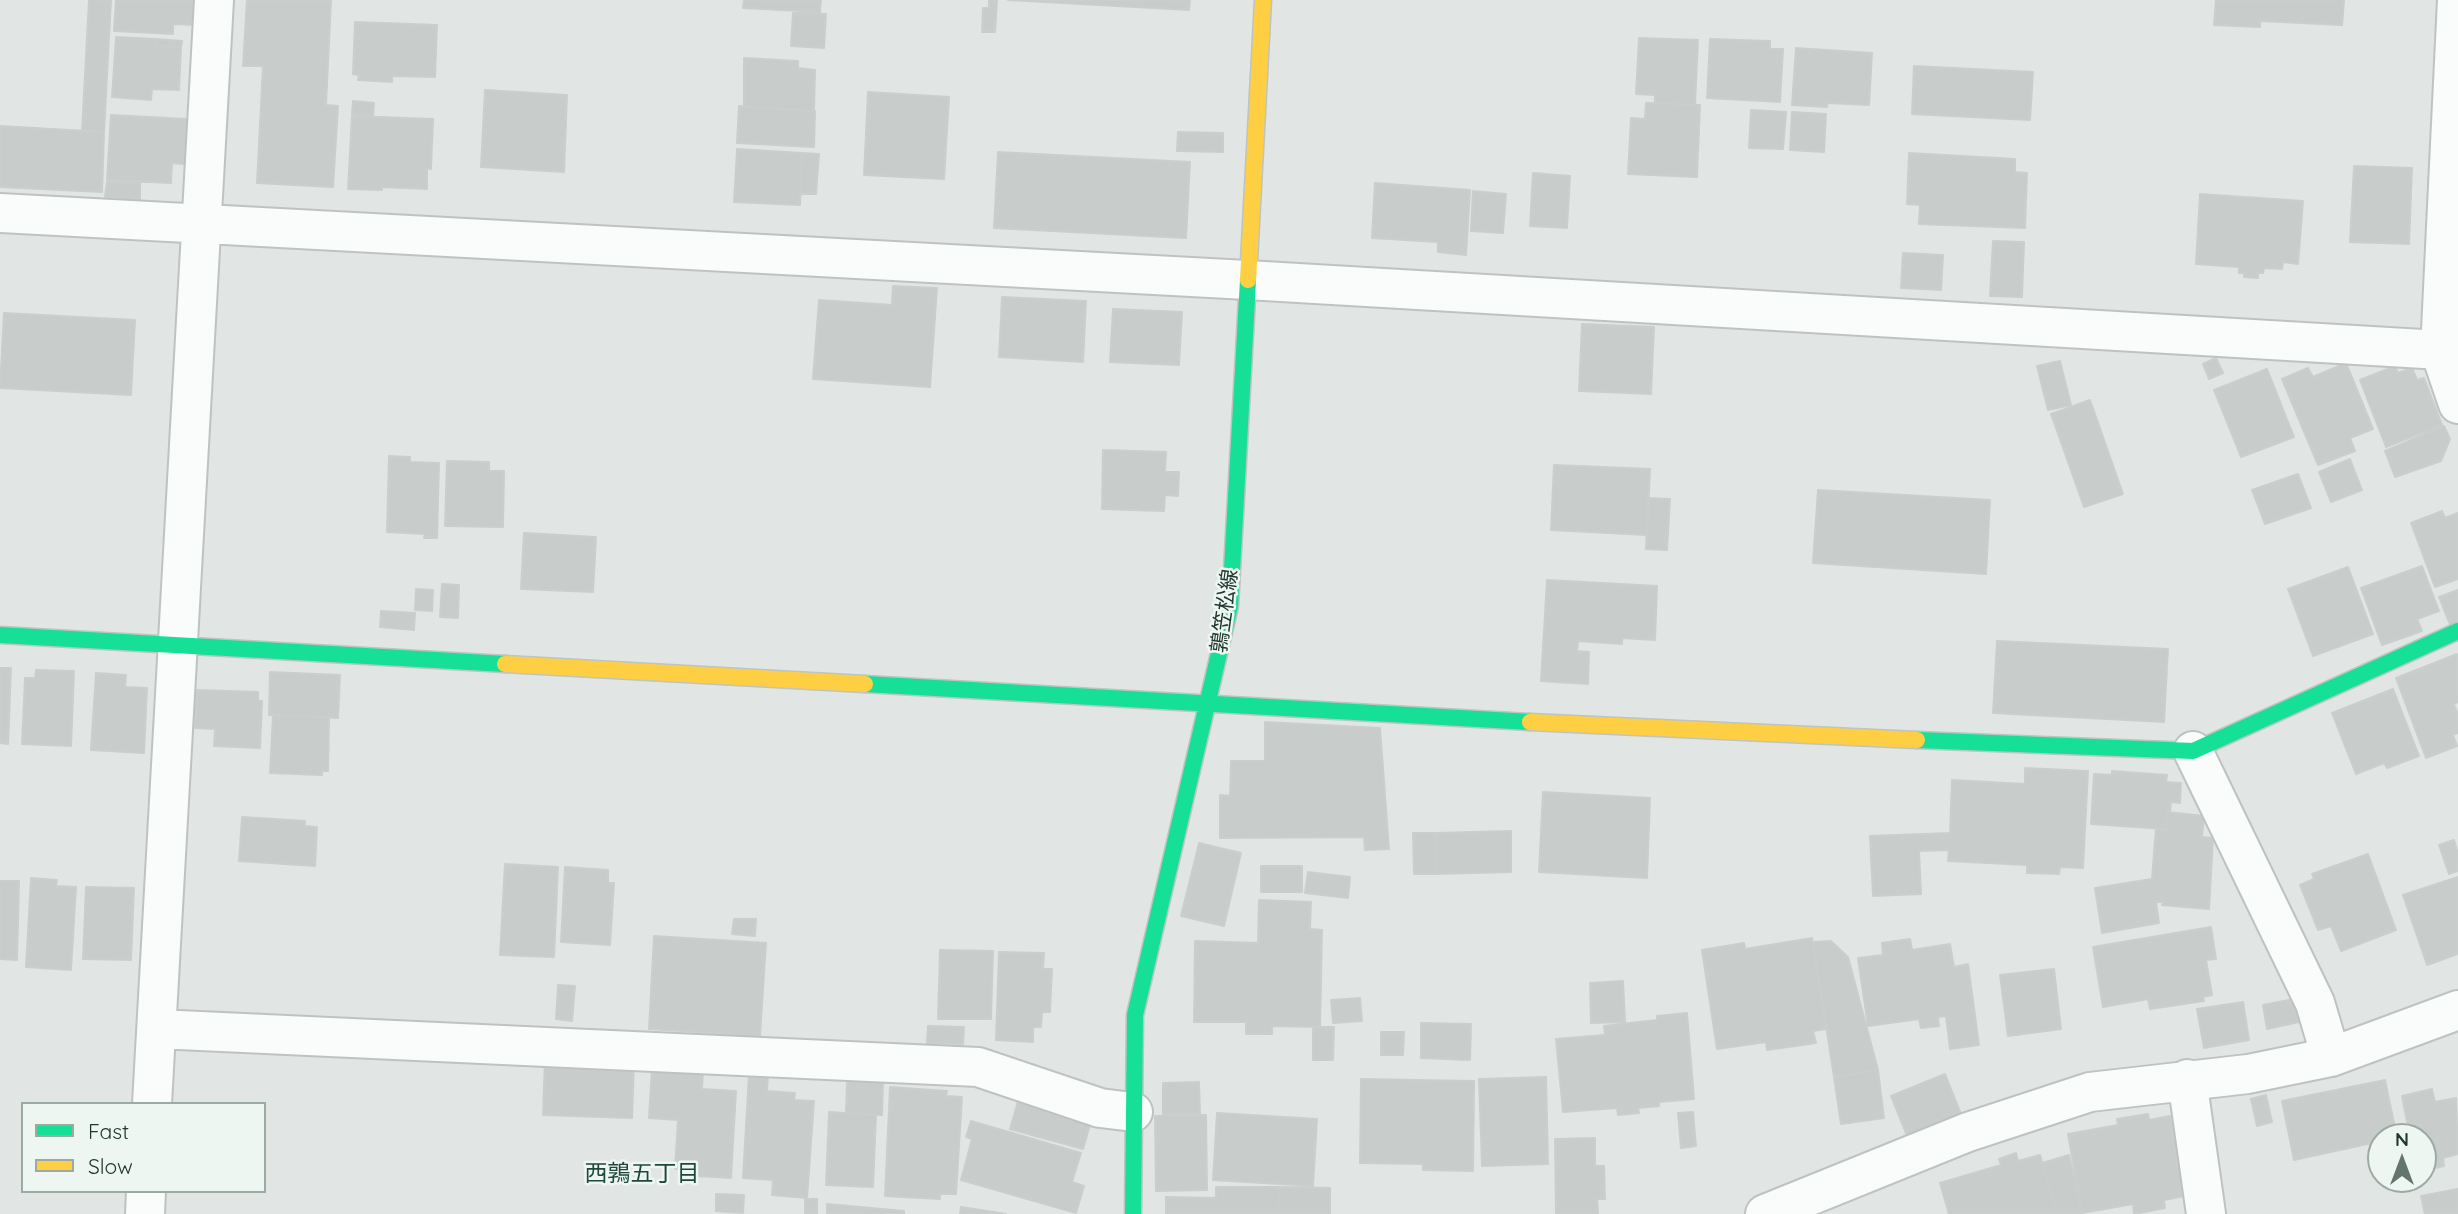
<!DOCTYPE html>
<html>
<head>
<meta charset="utf-8">
<style>
	body { margin:0 }
	#map { position:relative; width:2458px; height:1214px; overflow:hidden; background:#e1e6e4; font-family:Quicksand,sans-serif }
	canvas { display:block }
	.legend { position:absolute; left:21px; top:1102px; width:245px; height:91px; box-sizing:border-box; background:#eef6f2; border:2px solid #9caaa4; margin:0; padding:9px 12px; list-style:none; font-size:21px; color:#213730 }
	.legend li { display:flex; align-items:center; gap:14px; height:35px }
	.legend b { width:35px; border:2px solid #9caaa4 }
	.north { position:absolute; left:2367px; top:1123px; width:70px; height:70px; box-sizing:border-box; background:#eef6f2; border:2px solid #9caaa4; border-radius:50%; rotate:0deg; font-size:19px; font-weight:700; line-height:28px; text-align:center; color:#213730 }
	.north::after { content:''; display:block; margin:auto; width:24px; height:32px; background:#64746f; clip-path:polygon(50% 0,100% 100%,50% 72%,0 100%) }
</style>
</head>
<body>
<div id="map">
<canvas width="2458" height="1214"></canvas>
<ul class="legend">
<li><b style="height:9px;background:#16e098"></b>Fast</li>
<li><b style="height:9px;background:#ffcf43"></b>Slow</li>
</ul>
<div class="north">N</div>
</div>
<script>
const context = document.querySelector('canvas').getContext('2d');
context.lineJoin = 'round';
function paint(path, color) { context.fillStyle = color; context.fill(path, 'evenodd'); }
function trace(path, color, width, dash) { context.strokeStyle = color; context.lineWidth = width; context.lineCap = dash ? 'butt' : 'round'; context.setLineDash(dash || []); context.stroke(path); }
function drawText(font, color, halo, rows, align = 'center') {
  context.font = font + ' Quicksand,"Noto Sans JP",sans-serif'; context.lineWidth = 5; context.setLineDash([]); context.textBaseline = 'middle'; context.strokeStyle = halo; context.fillStyle = color; for (const [text, x, y, turn = 0] of rows) {
    context.save(); context.translate(x, y); context.rotate((+turn || 0) * Math.PI / 180); context.textAlign = isNaN(turn) ? turn : align; if (halo) context.strokeText(text, 0, 0); context.fillText(text, 0, 0); context.restore();
  }
}
const building = new Path2D(`
	M89,0H111L104,132L82,131Z
	M116,0H195L194,25L173,24V34L114,31Z
	M247,0H331L326,105L338,106L333,187L257,183L263,66H243Z
	M744,0H821L820,12L743,8Z
	M989,0H997L995,32H982L983,8H989Z
	M1008,0H1190L1189,10Z
	M2216,0H2344L2342,25L2260,21V27L2214,25Z
	M793,12L826,14L824,48L791,46Z
	M355,22L437,25L435,77L392,76V82L358,80L359,75L353,74Z
	M116,37L156,39V46L181,47L179,90L152,89L151,100L112,97Z
	M1639,38L1698,40L1695,105L1655,103V95L1636,94Z
	M156,39L182,41L181,47L156,46Z
	M1710,39L1770,41V49H1783L1780,102L1707,98Z
	M1796,48L1872,53L1869,105L1827,103V107L1792,105Z
	M744,58L798,61V68L815,70L814,111L744,107Z
	M1914,66L2033,72L2030,120L1912,114Z
	M485,90L567,95L564,172L481,167Z
	M868,92L949,97L944,179L864,175Z
	M353,101L374,103L373,116L352,114Z
	M1646,103L1700,105L1697,177L1628,174L1631,118L1645,119Z
	M739,106L815,111L814,147L737,143Z
	M1751,110L1786,112L1783,149L1749,148Z
	M1792,112L1826,114L1824,152L1790,150Z
	M111,115L187,119L184,164L172,163L171,183L107,180Z
	M352,116L433,119L431,169L427,168V189L382,187V190L348,189Z
	M0,126L104,132L102,192L0,187Z
	M1178,132L1223,133V152L1177,151Z
	M737,149L802,153L800,205L734,202Z
	M998,152L1190,162L1186,238L994,228Z
	M802,153L819,154L816,194H800Z
	M1909,153L2015,159V172L2027,173L2025,228L1919,224L1920,205L1907,204Z
	M2354,166L2412,168L2409,244L2350,242Z
	M1533,173L1570,176L1567,228L1530,226Z
	M107,182L140,183V199L105,197Z
	M1375,183L1470,190L1466,255L1438,252V242L1372,238Z
	M1473,191L1506,194L1503,233L1471,231Z
	M2200,194L2303,201L2298,264L2283,262L2282,269L2264,268L2263,273H2258V278L2244,277V273H2239V267L2196,264Z
	M1993,241L2024,242L2022,297L1990,296Z
	M1903,253L1943,255L1941,290L1901,288Z
	M893,286L937,288L930,387L813,379L819,300L892,305Z
	M1002,297L1086,301L1083,362L999,357Z
	M1113,309L1182,312L1179,365L1110,362Z
	M4,313L135,320L131,395L0,388Z
	M1582,324L1654,327L1651,394L1579,391Z
	M2216,358L2223,373L2209,379L2203,364Z
	M2060,361L2071,405L2048,410L2037,366Z
	M2346,363L2373,429L2350,438L2355,451L2318,465L2282,379L2308,368L2313,377Z
	M2395,366L2398,373L2412,368L2417,380L2424,378L2442,425L2386,447L2360,380Z
	M2267,369L2294,437L2241,457L2214,390Z
	M2090,400L2123,494L2084,507L2051,414Z
	M2444,426L2450,439L2441,461L2395,477L2385,451Z
	M1103,450L1166,452L1165,472H1179L1178,496L1165,495L1164,511L1102,509Z
	M389,456L410,457V462L439,463L437,538H424L425,534L387,532Z
	M2350,459L2362,490L2331,502L2319,472Z
	M447,461L489,462V471H504L503,527L445,526Z
	M1554,465L1650,469L1647,535L1551,530Z
	M2298,474L2311,508L2265,524L2252,490Z
	M1818,490L1990,500L1986,574L1813,563Z
	M1648,498L1670,499L1667,550L1646,549Z
	M2442,511L2445,518L2458,513V579L2435,587L2411,523Z
	M524,533L596,537L593,592L521,589Z
	M2422,566L2439,611L2417,619L2422,631L2382,645L2361,588Z
	M2348,567L2373,634L2313,656L2288,589Z
	M1547,580L1657,586L1655,640L1622,638V644L1578,641L1577,651L1589,652L1588,684L1541,681Z
	M442,584L459,585L458,618L440,617Z
	M416,589L433,590L432,611L415,610Z
	M2458,590V624L2451,627L2439,597Z
	M381,611L415,613L414,630L380,627Z
	M1997,641L2168,649L2164,722L1993,713Z
	M2457,654L2458,702L2454,704L2458,715V733L2453,735L2457,746L2426,758L2396,678Z
	M0,668H11L8,744L0,743Z
	M36,670L74,671L71,746L22,744L25,678H35Z
	M270,672L340,675L338,718L269,715Z
	M96,673L126,675L125,687L147,688L144,753L91,750Z
	M2393,689L2419,756L2387,768L2384,763L2356,774L2332,713Z
	M197,690L258,692V701H262L260,748L214,746L215,729L195,728Z
	M273,715L329,717L328,771H322V775L270,773Z
	M1265,722L1380,728L1389,849L1365,850L1364,837L1220,838V795L1230,796L1231,761H1265Z
	M2025,768L2088,771L2083,868L2060,867L2059,874L2027,873V865L1948,861L1949,850L1919,851L1921,894L1873,896L1870,836L1950,833L1952,780L2025,784Z
	M2112,771L2167,775L2166,782L2181,783L2180,803L2171,802L2170,812H2167L2166,829L2091,824L2094,774L2112,775Z
	M1543,792L1650,798L1647,878L1539,872Z
	M2167,812L2204,816L2202,837L2213,838L2209,909L2162,905L2163,902H2156L2159,923L2102,933L2095,888L2152,879L2156,828L2166,830Z
	M242,817L305,821V826L317,827L315,866L239,861Z
	M1511,831V872L1436,874L1435,833Z
	M1413,833H1435L1436,874H1414Z
	M2454,840L2458,854V871L2449,874L2439,845Z
	M1199,843L1241,853L1224,926L1181,916Z
	M2368,854L2396,930L2341,951L2331,926L2318,930L2300,885L2314,879L2312,874Z
	M505,864L558,867L554,957L500,955Z
	M1261,866H1302V892H1261Z
	M565,867L608,870V883H614L610,945L561,942Z
	M1308,872L1350,877L1348,898L1305,893Z
	M2458,877V954L2427,965L2403,895Z
	M31,878L57,880L56,886L76,887L71,970L26,967Z
	M0,881H19L17,960L0,959Z
	M86,887L134,888L131,960L83,959Z
	M1259,900L1311,902L1310,929L1322,930L1320,1027L1272,1026V1034H1246V1022H1194L1195,941L1258,943Z
	M734,919H756L755,936L732,934Z
	M2211,927L2216,959L2206,960L2212,995L2203,997L2204,1001L2150,1009L2148,999L2103,1007L2093,947Z
	M654,936L766,943L760,1036L649,1029Z
	M1812,938L1826,1029L1813,1031L1816,1043L1767,1050L1766,1042L1717,1049L1702,950L1744,943L1745,949Z
	M1910,939L1912,950L1950,944L1954,967L1968,964L1979,1045L1950,1049L1946,1016L1938,1017L1939,1026L1921,1028L1919,1019L1868,1026L1858,958L1883,955L1882,943Z
	M1831,941L1848,957L1878,1070L1834,1077L1813,942Z
	M940,950L993,951L991,1019H938Z
	M999,952L1044,953L1043,969H1052L1050,1012H1042L1041,1027H1033V1042L996,1040Z
	M2054,969L2061,1029L2008,1036L2000,975Z
	M1623,981L1625,1022L1591,1023L1590,983Z
	M558,985L575,986L572,1021L556,1019Z
	M1360,998L1362,1021L1333,1023L1331,1000Z
	M2294,999L2299,1022L2267,1029L2263,1005Z
	M2243,1002L2249,1040L2204,1048L2197,1009Z
	M1687,1013L1694,1099L1659,1102V1106L1638,1108L1639,1113L1618,1115L1617,1108L1563,1112L1556,1039L1605,1035L1604,1026L1657,1020V1016Z
	M1421,1023L1471,1024L1470,1060L1421,1058Z
	M928,1026L964,1027L963,1044L927,1043Z
	M1313,1027H1334L1333,1060H1313Z
	M1381,1032H1404L1403,1055H1381Z
	M545,1059L634,1061L632,1118L543,1115Z
	M652,1067L703,1070L702,1089L736,1091L731,1178L696,1176V1170L675,1169L678,1120L649,1118Z
	M1878,1070L1884,1118L1841,1124L1834,1077Z
	M749,1074H768L767,1091L795,1093L794,1100L814,1101L807,1198L772,1195L773,1180L743,1178Z
	M1945,1074L1961,1114L1907,1136L1891,1096Z
	M1546,1077L1548,1164L1482,1166L1479,1079Z
	M1361,1079L1474,1081L1473,1171L1423,1170V1164L1360,1163Z
	M2385,1080L2397,1137H2381V1141L2294,1160L2282,1101Z
	M847,1081L883,1082L882,1115L846,1113Z
	M1199,1082L1200,1114H1163V1083Z
	M890,1087L947,1091L946,1096L962,1097L956,1194H940V1199L885,1196Z
	M2432,1089L2435,1102L2456,1098L2458,1154L2443,1158L2444,1166L2423,1171V1137H2410L2402,1096Z
	M2266,1095L2272,1122L2257,1126L2251,1099Z
	M1019,1098L1092,1118L1083,1149L1010,1129Z
	M829,1112L876,1115L873,1187L826,1185Z
	M1693,1112L1696,1146L1681,1148L1678,1113Z
	M1217,1113L1317,1119L1313,1186L1213,1180Z
	M2148,1114L2149,1120L2170,1116L2185,1196L2164,1200L2165,1208L2134,1214L2133,1204L2082,1213L2068,1134L2118,1125L2117,1119Z
	M1206,1115L1207,1190L1156,1191L1155,1116Z
	M971,1121L1081,1153L1072,1182L1084,1186L1076,1213L961,1180L972,1139L966,1137Z
	M1595,1138V1166H1604L1605,1199H1597L1598,1214H1556L1555,1139Z
	M2016,1153L2018,1161L2040,1155L2057,1214H1949L1940,1183L2001,1165L1999,1159Z
	M2069,1155L2082,1214H2057L2042,1163Z
	M1216,1187H1279L1278,1214H1166V1197L1216,1198Z
	M1279,1187L1330,1188V1214H1278Z
	M2458,1189V1214H2425L2421,1196Z
	M716,1194L744,1195L743,1213L716,1211Z
	M805,1199H817V1214H805Z
	M827,1204L904,1211V1214H827Z
	M961,1207L1006,1214H960Z`);
paint(building, '#c8cdcb');
trace(building, '#cacfcd', 2);
const street = new Path2D(`
	M2457,0L2440,351L2458,404
	M0,213L1247,280L2458,351
	M2193,751L2315,1003L2331,1057
	M157,1029L978,1067L1100,1108L1133,1112
	M2187,1079L2206,1214
	M152,1104L214,0
	M145,1214L146,1191
	M1765,1214L1968,1132L2090,1092L2248,1074L2331,1057L2458,1010`);
const fast = new Path2D(`
	M0,635L505,664
	M865,684L1530,722
	M1917,740L2193,751L2458,631
	M1133,1214L1135,1015L1230,606L1248,280`);
const slow = new Path2D(`
	M1248,280L1263,0
	M505,664L865,684
	M1530,722L1917,740`);
trace(street, '#bec3c1', 42);
trace(fast, '#bdc4c1', 19);
trace(slow, '#bdc4c1', 19);
trace(street, '#fafbfb', 38);
trace(fast, '#16e098', 16);
trace(slow, '#ffcf43', 16);
drawText('21px', '#213730', '#eef6f2', [
	["鶉笠松線",1225,611,-82]
]);
drawText('23px', '#1e483c', '#eef6f2', [
	["西鶉五丁目",642,1174]
]);
</script>
</body>
</html>
